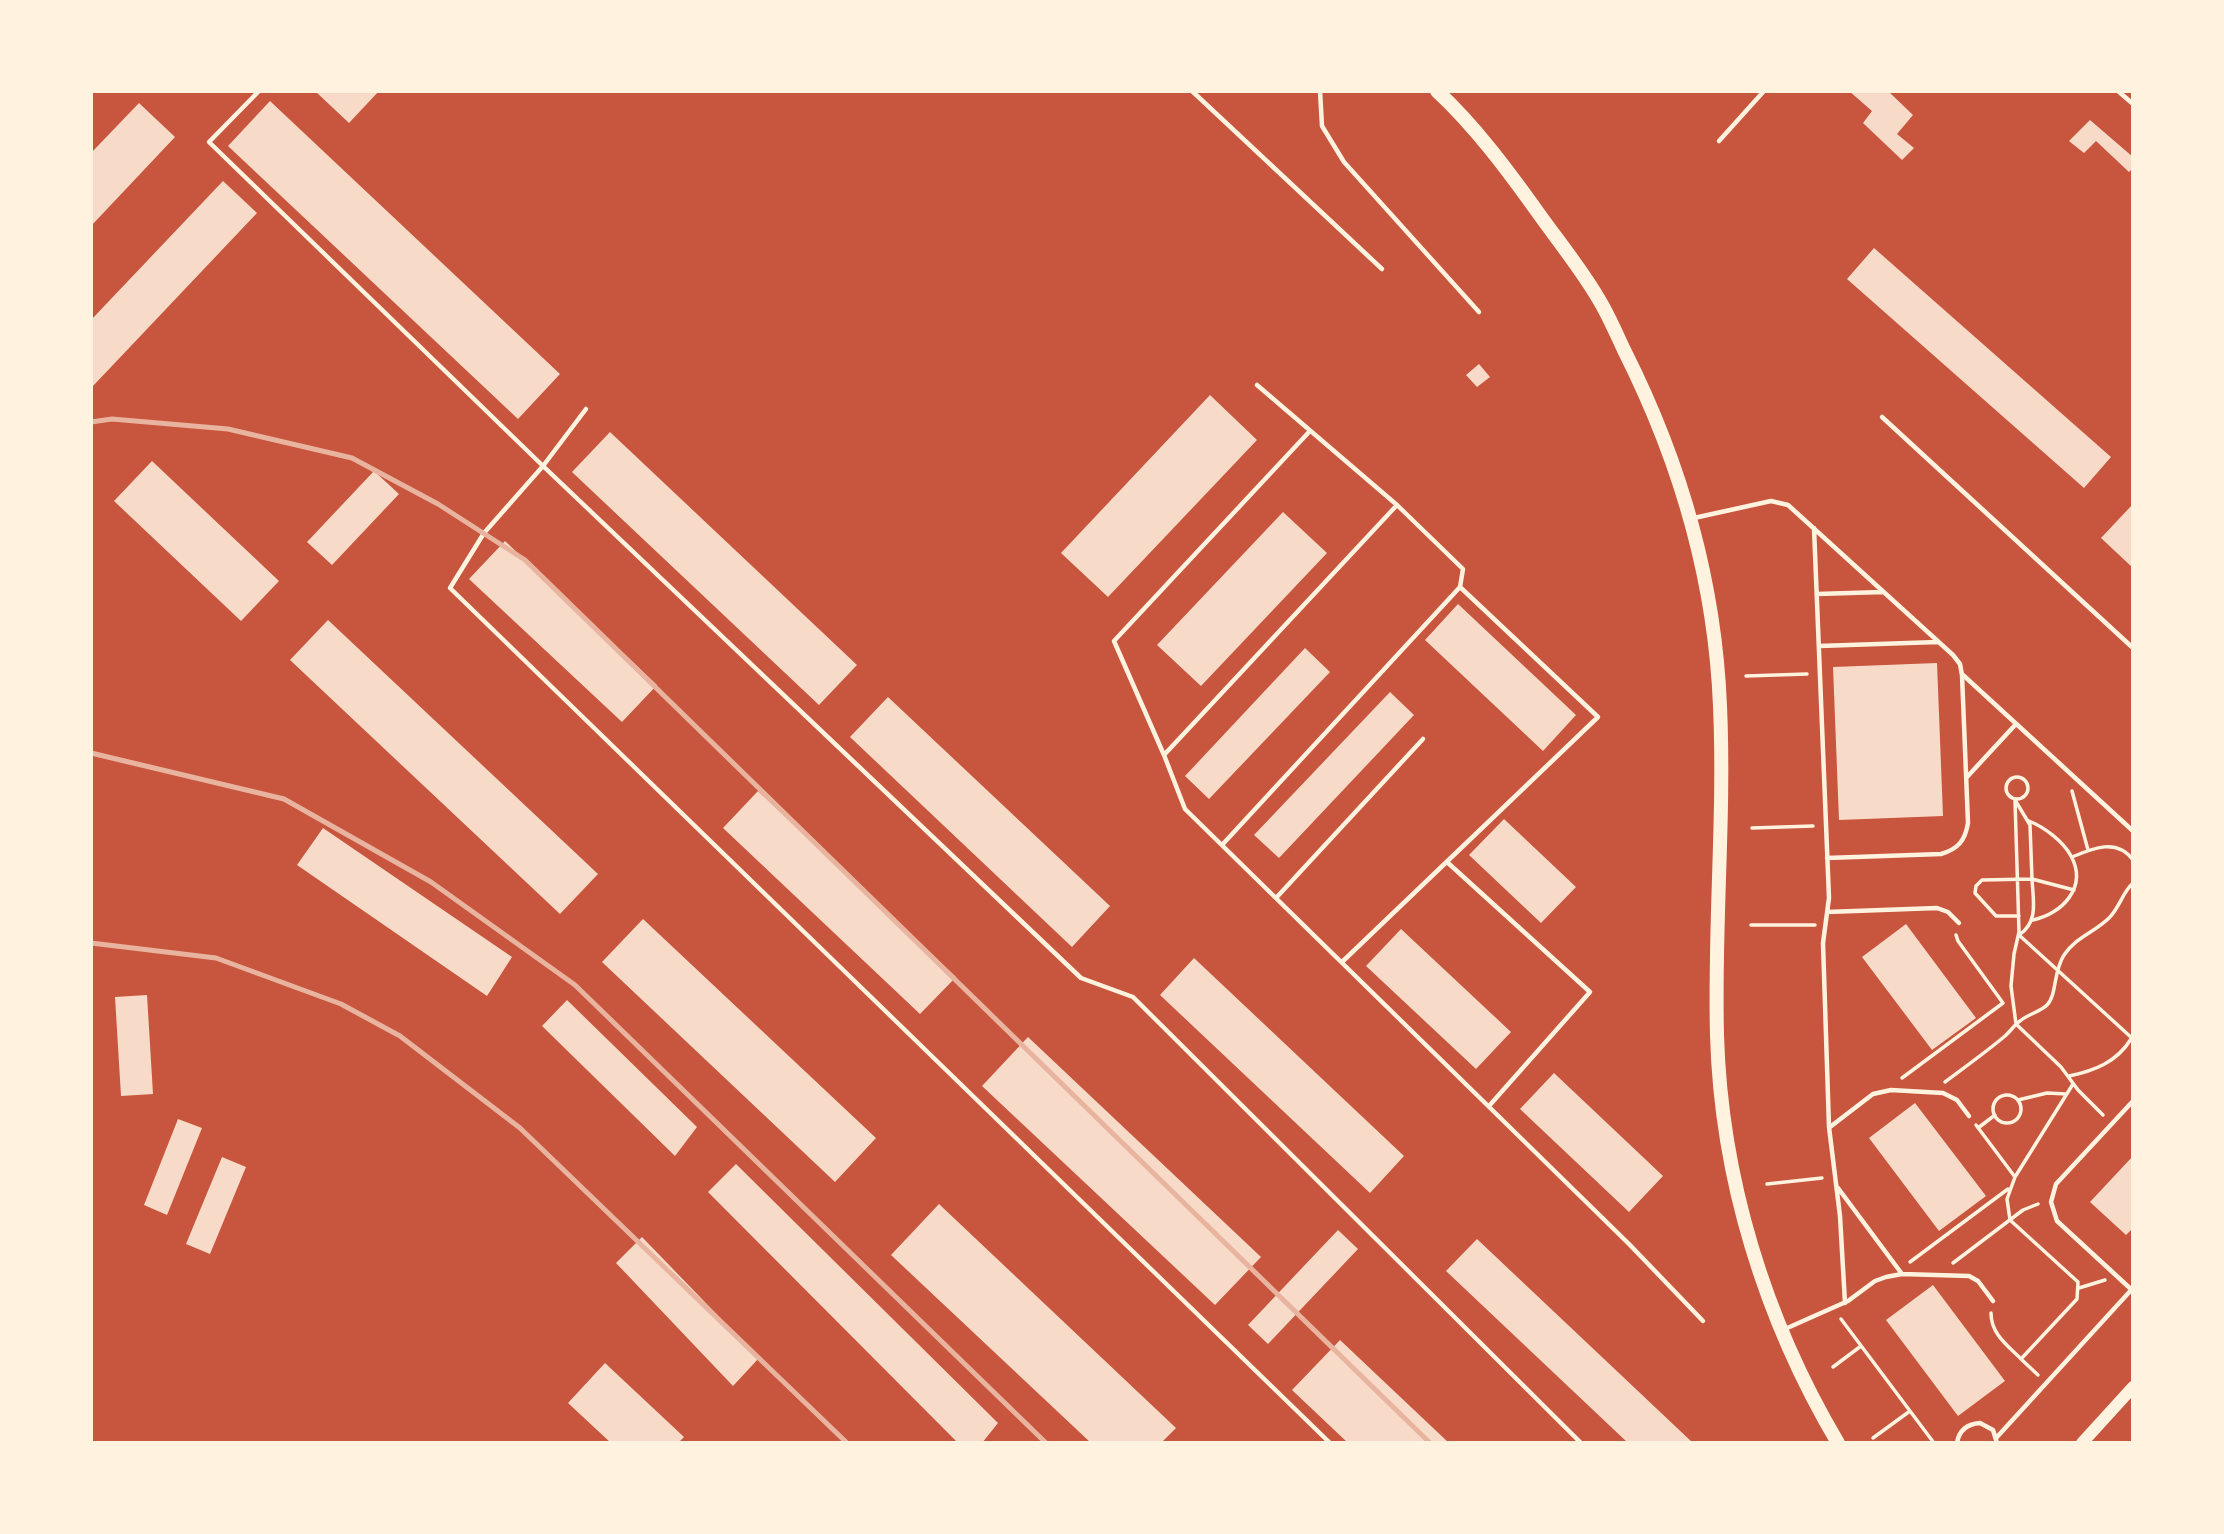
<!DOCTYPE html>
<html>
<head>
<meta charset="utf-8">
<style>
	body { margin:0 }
	#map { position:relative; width:2224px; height:1534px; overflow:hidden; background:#c8553d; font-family:Lora,serif }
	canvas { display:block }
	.frame { position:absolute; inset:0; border:93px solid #fff3e0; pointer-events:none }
</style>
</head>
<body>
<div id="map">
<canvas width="2224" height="1534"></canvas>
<div class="frame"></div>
</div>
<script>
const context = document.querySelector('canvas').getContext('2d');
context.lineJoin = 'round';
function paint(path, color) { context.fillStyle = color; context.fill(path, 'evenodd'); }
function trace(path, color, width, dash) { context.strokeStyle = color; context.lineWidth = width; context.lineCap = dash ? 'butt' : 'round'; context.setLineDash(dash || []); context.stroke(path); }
paint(new Path2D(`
	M315,91H379L349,123Z
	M1849,91H1888L1913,115L1897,134L1914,148L1902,160L1863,123L1872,111Z
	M270,101L560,374L518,419L228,146Z
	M139,103L175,137L91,226V153Z
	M2090,120L2133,157V168L2129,172L2096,141L2084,153L2069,141Z
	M223,181L257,213L93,386L91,384V320Z
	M1874,248L2111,457L2084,488L1847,279Z
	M1479,364L1490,377L1477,387L1466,375Z
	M1210,395L1257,440L1108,597L1061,553Z
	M610,432L857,665L819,705L572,472Z
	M152,461L279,581L241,621L114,501Z
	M374,471L399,494L332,565L307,542Z
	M2133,504V568L2101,538Z
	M1283,512L1327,553L1201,686L1157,645Z
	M505,541L657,685L622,722L469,579Z
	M1458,604L1576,715L1543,751L1425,640Z
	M328,620L598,874L560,914L290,660Z
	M1305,648L1330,672L1209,799L1185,776Z
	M1937,663L1943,816L1839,820L1833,667Z
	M1390,692L1414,715L1279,858L1254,835Z
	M888,697L1110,906L1072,947L850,737Z
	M758,791L956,977L920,1014L723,828Z
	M1504,819L1576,887L1541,923L1469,855Z
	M323,828L512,957L487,996L297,865Z
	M643,919L876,1138L835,1182L602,962Z
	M1906,924L1976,1018L1932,1050L1862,957Z
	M1401,929L1511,1032L1476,1069L1366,966Z
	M1194,958L1404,1156L1370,1193L1160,995Z
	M147,995L153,1094L121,1096L115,997Z
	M567,1000L697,1127L675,1156L542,1026Z
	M1028,1037L1261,1257L1215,1305L982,1086Z
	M1554,1073L1663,1176L1629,1212L1520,1109Z
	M1915,1103L1986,1196L1939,1231L1869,1138Z
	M178,1119L202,1128L167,1215L144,1205Z
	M2133,1156V1228L2126,1235L2090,1202Z
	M222,1157L246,1167L210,1254L186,1244Z
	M736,1164L998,1423L982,1443H958L708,1192Z
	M939,1204L1176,1428L1161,1443H1091L891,1255Z
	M1338,1230L1358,1249L1268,1344L1248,1325Z
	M642,1237L759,1358L733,1386L616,1263Z
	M1477,1239L1693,1443H1628L1446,1271Z
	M1933,1285L2005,1381L1958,1416L1886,1320Z
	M1340,1340L1449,1443H1348L1292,1390Z
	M605,1363L684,1437L678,1443H611L568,1403Z`), '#f7dbc8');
trace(new Path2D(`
	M1746,676L1807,674
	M2006 788a11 11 0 1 1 22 0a11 11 0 1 1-22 0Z
	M2072,791L2088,850
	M2015,800L2019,932L2014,954L2011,986L2016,1024L2061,1067L2078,1090L2103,1115
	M2015,800L2030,825L2032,879L1982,880L1976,886L1975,893L1996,916H2019
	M2029,821C2044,827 2063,841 2071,856C2088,887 2062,914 2033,920
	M1752,828L1813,826
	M2072,857C2093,848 2117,838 2133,860
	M2074,890L2032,879C2033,900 2039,922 2019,935L2133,1039
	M1751,925H1815
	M2069,1076C2094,1071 2117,1062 2131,1039
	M1902,1078L2003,1003L1958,941L1956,935
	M1945,1082C1965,1067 1986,1052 2005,1036C2010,1032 2014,1025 2020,1021C2028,1014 2040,1012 2047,1005C2057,995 2053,972 2064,955C2076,937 2095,932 2109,918C2120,907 2122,893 2133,883
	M1993 1109a14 14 0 1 1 28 0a14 14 0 1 1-28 0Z
	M2018,1100L2047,1093L2067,1094
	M1976,1125L2015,1177
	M1978,1128L1995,1115
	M1767,1184L1822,1178
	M1910,1262L2008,1189
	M1953,1263L2023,1210L2038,1204
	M2079,1288L2105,1280
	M1991,1313C1991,1334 2007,1345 2021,1359
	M1841,1319L1934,1443
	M1833,1367L1861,1346
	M2038,1375L2021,1359L2077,1299L2078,1282L2010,1220L2007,1199L2015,1177L2073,1084
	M1873,1438L1910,1411`), '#fff3e0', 3.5);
trace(new Path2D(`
	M259,91L209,142L543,466L1081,978L1133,997L1581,1443
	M1192,91L1382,269
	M1320,91L1322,126L1344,162L1479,312
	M2118,91L2133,104
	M1719,141L1764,91
	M1257,385L1397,505L1463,569L1460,587L1598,717L1342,962
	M586,409L543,466L484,533L450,588L1330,1443
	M1882,417L2133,648
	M1309,432L1114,641L1164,755L1185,809L1629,1244L1703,1321
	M1694,518L1771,501L1788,505L1953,655L1960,664L1962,675L1968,823C1965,841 1958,849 1941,854L1827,858
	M1814,528L1829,898L1823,943L1829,1127L1840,1216L1845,1303
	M1817,594L1883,592
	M1819,646L1938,642
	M1963,675L2133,831
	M1164,755L1397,505
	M1967,777L2016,724
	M1222,845L1460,587
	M1447,862L1590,992L1489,1106
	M1276,898L1423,739
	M1827,912L1937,908L1948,912L1959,923
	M2133,1101L2056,1184L2051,1202L2057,1221L2133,1291
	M1830,1127L1873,1094L1891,1090L1943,1093L1957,1100L1969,1116
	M1838,1188L1902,1274
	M1785,1329L1848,1301L1875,1281L1886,1277L1902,1274L1969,1276L1978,1281L1993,1301
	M1997,1437L2133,1288
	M1957,1443C1959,1430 1967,1424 1980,1423L1993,1430L1997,1443`), '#fff3e0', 4.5);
trace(new Path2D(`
	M2082,1443L2133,1387`), '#fff3e0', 12);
trace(new Path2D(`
	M1437,91C1475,126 1509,172 1539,214C1559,242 1581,269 1598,298C1608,314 1616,333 1624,350C1680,461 1715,582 1720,706C1725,816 1714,925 1717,1035C1721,1178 1765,1320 1838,1443`), '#fff3e0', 14);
trace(new Path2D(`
	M91,422L112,419L228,429L352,458L438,504L525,560L1430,1443
	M91,753L284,799L431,882L575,985L1046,1443
	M91,943L216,958L341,1004L400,1036L520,1128L847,1443`), '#e9b49f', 5);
</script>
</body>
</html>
